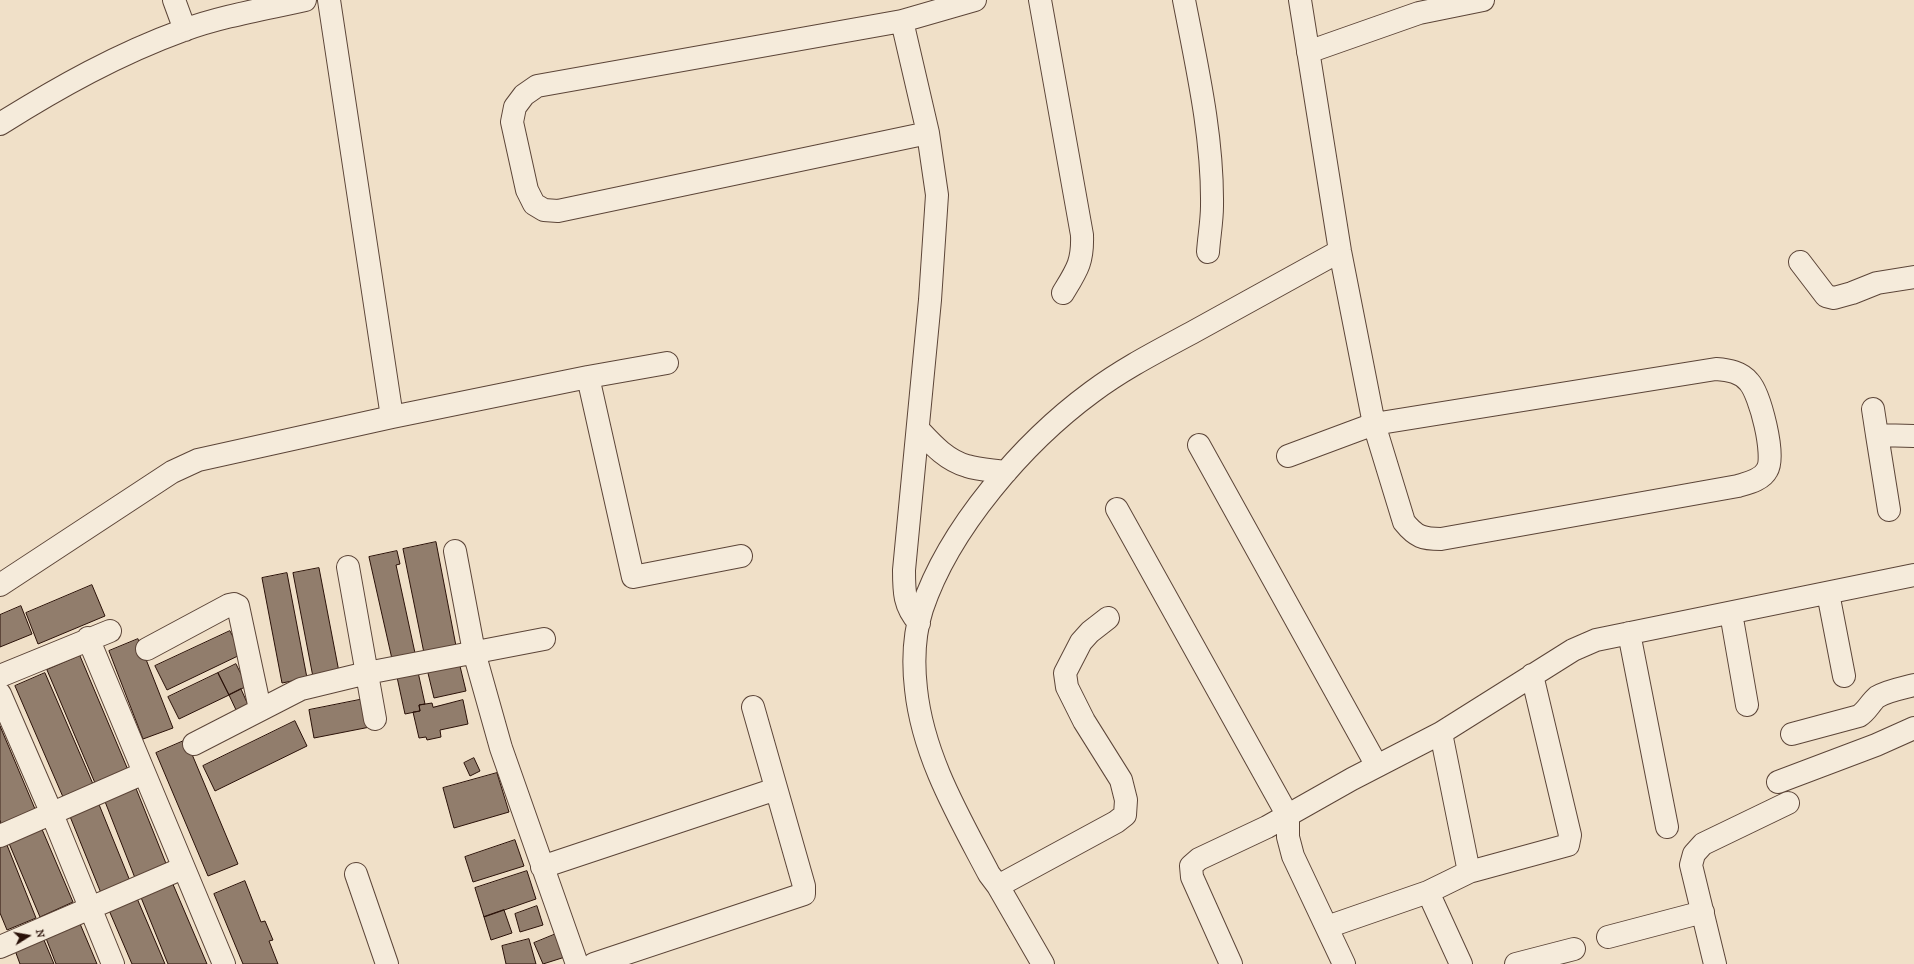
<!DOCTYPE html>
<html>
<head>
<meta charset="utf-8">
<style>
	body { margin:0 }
	#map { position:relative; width:1914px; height:964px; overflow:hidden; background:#f0e0c8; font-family:"IM FELL French Canon",serif }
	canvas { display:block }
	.north { position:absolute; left:8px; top:916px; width:40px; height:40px; -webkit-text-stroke:3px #f5ebdb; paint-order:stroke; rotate:79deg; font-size:11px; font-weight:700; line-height:16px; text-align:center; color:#2a1108 }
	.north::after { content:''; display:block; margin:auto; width:14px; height:18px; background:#2a1108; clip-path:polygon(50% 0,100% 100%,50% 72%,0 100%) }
</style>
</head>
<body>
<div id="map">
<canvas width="1914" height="964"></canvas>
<div class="north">N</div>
</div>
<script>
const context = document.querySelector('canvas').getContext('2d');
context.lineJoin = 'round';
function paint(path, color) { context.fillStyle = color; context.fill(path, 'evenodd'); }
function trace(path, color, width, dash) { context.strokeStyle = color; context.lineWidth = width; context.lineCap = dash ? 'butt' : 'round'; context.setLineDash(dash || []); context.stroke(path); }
const building = new Path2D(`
	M436,542L456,646L424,653L403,549Z
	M397,551L400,564L396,565L415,653L392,659L369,557Z
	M319,568L339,672L313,677L293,573Z
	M287,573L307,678L282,683L262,578Z
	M92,585L105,616L38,644L26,613Z
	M21,606L32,634L0,647V615Z
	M230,631L242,654L167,690L155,666Z
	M138,639L173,728L143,739L109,651Z
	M80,656L128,770L95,783L47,670Z
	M459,662L466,691L434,698L427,669Z
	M236,664L247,686L229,695L218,673Z
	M418,672L425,704L419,705L420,711L405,714L397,677Z
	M45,673L93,784L63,797L15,686Z
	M218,673L229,695L179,719L168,697Z
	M241,689L249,707L237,712L229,695Z
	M364,699L370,727L314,738L309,710Z
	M463,700L468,724L440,730L441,737L427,740L426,737L419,738L413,712L420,711L419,705L432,703L433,707Z
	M295,721L307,746L215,791L203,766Z
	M0,726L35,809L1,824L0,820Z
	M186,740L238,864L208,876L156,753Z
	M474,758L480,771L470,776L464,763Z
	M497,773L509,812L454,828L443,788Z
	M135,786L167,866L135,878L104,799Z
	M98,802L130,881L101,893L69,814Z
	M41,827L73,902L40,917L8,841Z
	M5,840L36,918L7,930L0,913V842Z
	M515,840L524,866L473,882L465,857Z
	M527,871L536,899L484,917L475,888Z
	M245,881L261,922L265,921L273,940L269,941L278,964H243L214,894Z
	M172,882L207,964H168L140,895Z
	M136,896L165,964H132L108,908Z
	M537,906L543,925L520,932L515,914Z
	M504,910L512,933L491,940L484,917Z
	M78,919L97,964H56L44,933Z
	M41,933L54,964H20L13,945Z
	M556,934L565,957L543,964L534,943Z
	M529,939L536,964H506L502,946Z`);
paint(building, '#917d6c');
trace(building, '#2a1108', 1);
const minor = new Path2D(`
	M174,0L185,30
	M329,0L392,417
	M1040,0L1082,235C1083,262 1077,270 1063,293
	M1184,0C1197,67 1213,137 1212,206C1212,221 1209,237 1208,252
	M902,21L928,133L937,195L930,300L904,570C904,592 904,606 919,623
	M1308,52L1419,13L1483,0
	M0,124C59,87 118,54 184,30C222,16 265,9 305,0
	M928,133L558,211L544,210L534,204L527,190L512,122L515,107L524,95L537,86L902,21L975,0
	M1800,262L1826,296L1834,298L1852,293L1877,283L1914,277
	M667,363L588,377L633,577L741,556
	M1873,409L1877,435L1914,436
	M918,429C932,444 946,460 967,466C979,470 994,470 1006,472
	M1877,435L1889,510
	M1199,445L1377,766
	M1288,456L1374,424L1716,369C1729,370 1741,372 1749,382C1760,394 1776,456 1767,470C1762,480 1748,483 1738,486L1441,539C1423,539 1416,537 1404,522L1374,424L1340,251L1300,0
	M1117,509L1288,816V837L1293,856L1344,964
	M455,551L474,652L501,748L577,964
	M348,567L375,719
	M0,585L172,472L198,460L392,417L588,377
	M1828,593L1844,676
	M1731,613L1747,705
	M1629,633L1667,827
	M88,638L224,964
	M147,649L229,605L234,604L238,606L260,709
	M0,676L110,631
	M0,694L52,814L113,964
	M1441,733L1469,872L1428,892L1461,964
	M1792,734L1859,716C1867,711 1870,703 1877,697C1886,691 1903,688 1914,685
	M194,744L301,689L367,673L544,639
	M1778,782L1876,745L1914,728
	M0,836L144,773
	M542,867L776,789
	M1469,872L1568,845L1570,835L1532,675
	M356,874L387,964
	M998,886L1116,822L1125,815L1126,800L1121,780L1084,721L1067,687L1065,673L1081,642L1090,632L1108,618
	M1327,927L1428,892
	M1608,937L1703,912
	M0,947L183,868
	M594,964L804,894V886L753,707
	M1043,964L998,886L989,874C958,815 923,756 916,689C913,663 914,634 922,609C949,528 1024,442 1092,392C1124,368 1160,350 1195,331C1243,304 1292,278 1340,251
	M1231,964L1192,877L1191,866L1199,859L1267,827L1352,779L1441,733L1573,650L1596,640L1914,575
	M1516,964L1574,949
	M1715,964L1691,865L1694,854L1703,844L1788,803`);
trace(minor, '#5c4538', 24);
trace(minor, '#f5ebdb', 22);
</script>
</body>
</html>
